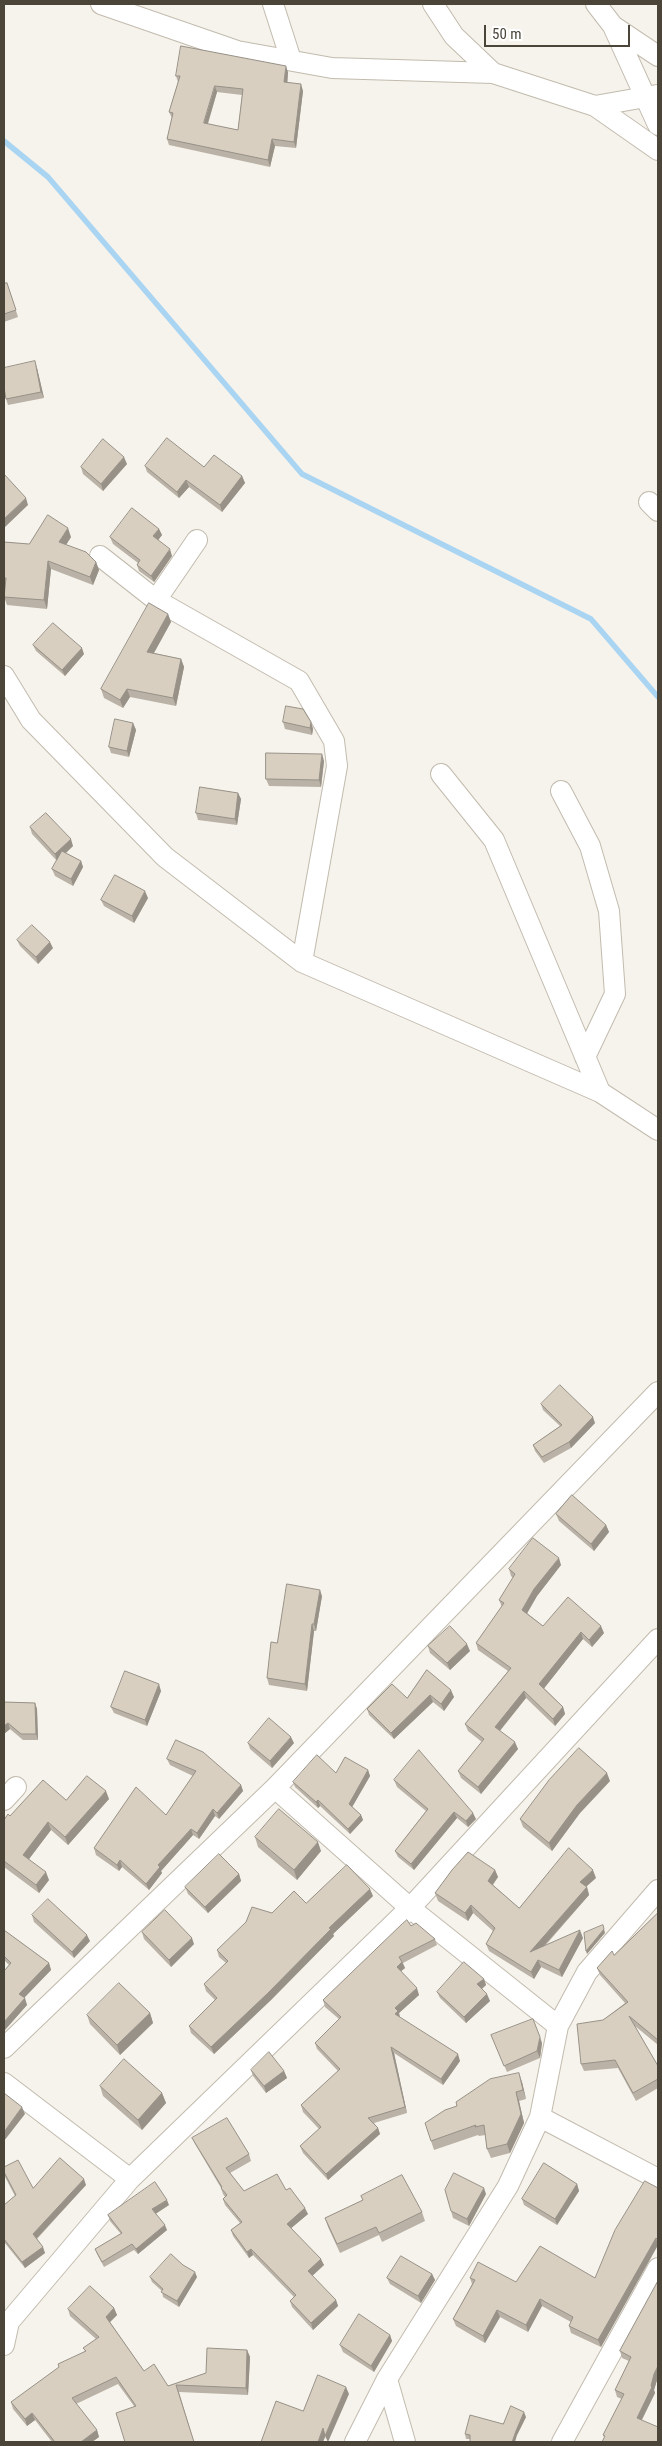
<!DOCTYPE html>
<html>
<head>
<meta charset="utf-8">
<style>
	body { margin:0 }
	#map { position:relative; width:662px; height:2446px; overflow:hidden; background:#f6f3ec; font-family:"Roboto Condensed",sans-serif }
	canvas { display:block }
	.frame { position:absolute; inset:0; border:5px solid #4b4439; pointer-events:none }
	.scale { position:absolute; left:484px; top:25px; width:146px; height:22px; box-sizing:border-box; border:2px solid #4b4439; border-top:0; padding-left:6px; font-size:15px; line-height:18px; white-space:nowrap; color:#4b4439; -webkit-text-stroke:4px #fff; paint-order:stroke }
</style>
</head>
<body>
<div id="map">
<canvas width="662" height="2446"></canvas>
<div class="frame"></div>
<div class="scale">50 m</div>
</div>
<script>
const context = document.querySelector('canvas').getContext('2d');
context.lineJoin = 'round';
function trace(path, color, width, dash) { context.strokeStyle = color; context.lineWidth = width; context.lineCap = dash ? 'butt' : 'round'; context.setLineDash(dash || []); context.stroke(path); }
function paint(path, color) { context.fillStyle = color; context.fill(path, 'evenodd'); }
trace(new Path2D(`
	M4,141L48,177L302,474L591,619L658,697`), '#a9d4f2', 5.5);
const minor = new Path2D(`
	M101,4L237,51L332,68L493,73L595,106L658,150
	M273,4L291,60
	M433,4L454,36L493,73
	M596,4L613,26L658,125
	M613,26L658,56
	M595,106L657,95
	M649,502L658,511
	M100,556L156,600L299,681L334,741L337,766L302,962
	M156,600L197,540
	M4,676L31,720L165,857L302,962L600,1092L658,1130
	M441,774L494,840L600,1092
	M561,791L590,846L609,911L615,994L585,1057
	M275,1788L410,1908L558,2026
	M4,1800L16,1787
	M4,2048L275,1788L658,1392
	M4,2083L130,2179
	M540,2117L658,2179
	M4,2345L9,2322L130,2179L410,1908L658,1639
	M387,2379L405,2442
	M355,2442L387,2379L508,2186L540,2117L558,2026L587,1972L658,1890
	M562,2442L658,2268`);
trace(minor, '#c2bbae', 22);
trace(minor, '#fff', 20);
paint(new Path2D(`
	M288,72L287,83L303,91L296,148L275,146L270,167L169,145L167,139L172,118L169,112L178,82L176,76ZM217,92L242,95L238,130L208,124Z
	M7,283L18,317L4,322V284Z
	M37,368L44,398L8,405L6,399Z
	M127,464L103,491L83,474L81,467Z
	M145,466L204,467L242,476L245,483L222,512L189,487L179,498L147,472Z
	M159,529L162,535L158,540L172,556L154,582L139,571L137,565L138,563L113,544L110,537Z
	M71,537L66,545L96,562L99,570L93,585L51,569L47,609L7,605L4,597L5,587L4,586V542L29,544Z
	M168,614L171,622L154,653L181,659L184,667L176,706L130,697L123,708L104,698L101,689Z
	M33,645L84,654L65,676L36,651Z
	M283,722H311L313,729L312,735L285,729Z
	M133,723L136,730L129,757L111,753L109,747Z
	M324,761L321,787L269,786L266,779Z
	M238,793L241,799L237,825L198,820L196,813Z
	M30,827L73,846L66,853L81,861L83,867L73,886L55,876L52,869L57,861L32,834Z
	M148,898L134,923L104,906L101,900Z
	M17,940L53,948L38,964L20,946Z
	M541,1404L595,1423L571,1448L544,1463L535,1451L533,1445L560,1426L543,1410Z
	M556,1514L606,1525L609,1532L594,1551L559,1521Z
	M561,1565L537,1596L527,1613L543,1626L604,1633L592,1647L583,1639L544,1688L563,1707L565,1714L555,1726L526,1698L500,1731L518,1749L481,1794L461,1778L458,1771L482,1742L468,1731L465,1724L508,1671L478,1650L476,1643L502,1607L499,1600L513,1578L511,1576L509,1569Z
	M322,1596L316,1631H314L307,1691L269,1685L267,1678L277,1643Z
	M428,1646L470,1651L450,1670L430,1653Z
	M427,1670L454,1697L444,1711L433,1702L394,1739L369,1715L367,1709L407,1698Z
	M161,1691L147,1726L114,1713L111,1707Z
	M4,1702L35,1703L37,1709L38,1740H23L10,1729L4,1734Z
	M248,1743H294L272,1768L250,1749Z
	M167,1759L241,1785L243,1791L219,1819L215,1816L199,1839L193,1835L161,1871L162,1873L149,1890L122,1867L119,1871L96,1855L94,1848L166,1815L193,1776L170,1765Z
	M368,1770L370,1776L352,1807L361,1815L363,1820L350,1834L320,1806L318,1808L295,1787L293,1782Z
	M394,1780L476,1819L468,1827L457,1818L414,1870L398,1857L395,1851L426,1811L397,1787Z
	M610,1781L580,1813L552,1851L523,1827L520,1819Z
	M109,1799L68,1845L51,1830L29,1859L49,1880L39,1893L4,1867V1820L10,1816L66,1800Z
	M255,1837L321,1851L297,1880L258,1847Z
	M495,1870L498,1877L493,1885L519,1908L596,1878L586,1887H587L589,1895L545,1946L583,1938L562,1977L541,1967L534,1979L489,1951L486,1944L493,1931L473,1913L468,1921L438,1901L435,1893Z
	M239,1874L241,1881L208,1913L188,1894L185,1887Z
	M373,1896L333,1934L334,1936L271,2000L214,2054L191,2033L189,2026L215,2000L206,1991L204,1984L226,1963L219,1957L217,1950L272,1913L306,1903Z
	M658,1913V2045L635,2026L658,2066V2088L636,2101L618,2068L584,2071L581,2064L603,2020L625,2003L600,1975L597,1968L614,1955Z
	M32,1915L90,1941L74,1958L34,1922Z
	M411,1926L435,1939L437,1945L403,1963L405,1968L401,1971L419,1995L399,2013L400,2018L460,2061L443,2085L394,2053L407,2113L374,2123L378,2128L380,2134L328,2180L303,2153L300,2146L319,2129L303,2112L301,2105L338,2071L317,2049L315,2043L339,2019L325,2007L323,2000Z
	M4,1930L49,1963L51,1970L24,1998L27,2005L4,2031V1971L9,1965L4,1960Z
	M142,1932L194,1944L171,1967L144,1939Z
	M484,1979L486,1985L482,1989L490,2001L466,2023L440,1998L437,1992Z
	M150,2013L153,2023L120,2055L90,2024L87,2015Z
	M491,2035L542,2043L540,2058L507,2072Z
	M251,2070L284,2071L287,2078L266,2093L253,2076Z
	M522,2082L526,2099L519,2101L524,2123L510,2153L491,2158L487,2149L485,2135L479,2136L478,2135L434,2150L431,2141L457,2106Z
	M100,2086L162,2093L166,2103L142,2130L103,2096Z
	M192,2138L249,2154L251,2161L230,2173L244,2191L286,2190L308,2214L291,2228L324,2265L312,2276L336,2300L338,2306L313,2330L292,2307L290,2301L294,2297L253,2255L249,2258L233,2236L231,2230L240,2223L225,2205L223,2199L225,2197L223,2194L221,2188L195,2144Z
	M4,2167L33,2188L86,2185L37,2239L45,2253L25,2268L4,2242V2205L15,2196L4,2175Z
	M577,2184L579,2191L557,2225L524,2205L522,2199Z
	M658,2188V2245L601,2347L571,2333L569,2326L571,2322L542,2306L528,2332L500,2317L485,2343L456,2326L453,2319L472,2284L470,2278L516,2282L595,2278Z
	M486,2194L469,2226L453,2218L451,2211Z
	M361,2196L422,2212L425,2221L382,2242L379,2235L340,2253L328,2227L325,2218L363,2200Z
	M169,2205L155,2213L167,2230L138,2254L134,2250L104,2267L97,2254L95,2249L121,2234L110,2221L108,2215Z
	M432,2274L435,2280L421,2303L390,2284L387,2278Z
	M150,2277H197L179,2307L163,2297L162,2291L152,2282Z
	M658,2281V2377L654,2390L655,2393L642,2420L604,2437L603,2435L622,2399L617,2397L615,2390L629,2361L622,2358L620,2351Z
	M114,2308L117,2315L110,2322L144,2371L168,2386L206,2373L247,2350L250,2357L248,2395L179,2392L194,2442H125L134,2406L118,2384L76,2404L97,2430L99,2437L92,2442H52L35,2420L27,2426L13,2409L11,2402L85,2351L83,2348L96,2339L70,2316L68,2309Z
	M390,2335L392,2341L374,2372L343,2352L340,2345Z
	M526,2417L517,2435L470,2439H466L465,2434Z`), '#bab2a6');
paint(new Path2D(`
	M286,66L288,72L287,89L284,82Z
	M301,84L303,91L296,148L294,142Z
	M215,86L217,92L206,129L204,123Z
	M272,139L275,146L270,167L268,160Z
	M35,361L37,368L44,398L41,392Z
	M124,457L127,464L103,491L101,484Z
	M242,476L245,483L222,512L220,505Z
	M186,480L189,487L179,498L177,492Z
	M26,498L28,505L4,528V519Z
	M68,528L71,537L62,551L59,542Z
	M159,529L162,535L156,543L153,536Z
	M170,549L172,556L154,582L151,576Z
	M48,561L51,569L47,609L44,600Z
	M96,562L99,570L93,585L90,577Z
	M168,614L171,622L150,660L147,652Z
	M82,648L84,654L65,676L62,670Z
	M181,659L184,667L176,706L173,698Z
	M127,689L130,697L123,708L120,700Z
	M311,722L313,729L312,735L310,728Z
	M133,723L136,730L129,757L127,751Z
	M322,754L324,761L321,787L319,780Z
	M238,793L241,799L237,825L235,819Z
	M71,839L73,846L57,861L55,854Z
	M81,861L83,867L73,886L71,879Z
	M145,891L148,898L134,923L132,916Z
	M50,942L53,948L38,964L36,957Z
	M593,1417L595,1423L571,1448L569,1442Z
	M606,1525L609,1532L594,1551L591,1544Z
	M559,1558L561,1565L537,1596L525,1617L522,1610L534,1589Z
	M320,1590L322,1596L316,1631L314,1624Z
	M312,1624L314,1631L307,1691L305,1684Z
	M601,1626L604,1633L592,1647L589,1640Z
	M581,1632L583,1639L542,1691L539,1684Z
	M467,1644L470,1651L450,1670L447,1663Z
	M159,1684L161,1691L147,1726L145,1720Z
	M451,1690L454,1697L444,1711L441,1704Z
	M524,1691L526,1698L497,1734L495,1727Z
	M430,1695L433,1702L394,1739L391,1733Z
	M35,1703L37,1709L38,1740L36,1734Z
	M563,1707L565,1714L555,1726L553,1719Z
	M8,1723L10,1729L4,1734V1726Z
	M291,1737L294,1743L272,1768L270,1761Z
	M515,1742L518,1749L481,1794L478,1787Z
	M368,1770L370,1776L351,1809L349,1804Z
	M607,1773L610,1781L580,1813L552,1851L549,1843L577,1805Z
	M241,1785L243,1791L219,1819L217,1813Z
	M106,1791L109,1799L68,1845L65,1837Z
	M318,1800L320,1806L318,1808L316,1802Z
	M213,1809L215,1816L199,1839L197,1833Z
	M454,1812L457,1818L414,1870L411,1864Z
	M473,1813L476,1819L468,1827L466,1821Z
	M361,1815L363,1820L350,1834L348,1829Z
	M48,1822L51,1830L26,1863L23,1855Z
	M191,1829L193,1835L161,1871L162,1873L149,1890L146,1884L158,1865Z
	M318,1842L321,1851L297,1880L294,1870Z
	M120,1860L122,1867L119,1871L117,1865Z
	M495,1870L498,1877L490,1888L488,1881Z
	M593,1870L596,1878L582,1890L580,1882Z
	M46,1872L49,1880L39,1893L36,1885Z
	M239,1874L241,1881L208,1913L205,1907Z
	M587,1887L589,1895L532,1959L530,1952Z
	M370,1889L373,1896L333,1934L334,1936L271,2000L214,2054L211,2047L329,1928Z
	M471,1905L473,1913L468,1921L465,1913Z
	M604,1929L605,1933L587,1954L586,1951Z
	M580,1930L583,1938L562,1977L559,1970Z
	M87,1935L90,1941L74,1958L72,1952Z
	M192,1938L194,1944L171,1967L169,1960Z
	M538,1960L541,1967L534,1979L531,1972Z
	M402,1962L405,1968L399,1973L397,1967Z
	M49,1963L51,1970L22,2000L19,1994Z
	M484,1979L486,1985L479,1991L477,1984Z
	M417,1988L419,1995L399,2013L400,2018L395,2014V2008Z
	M487,1994L490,2001L466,2023L464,2017Z
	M25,1998L27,2005L4,2031V2022Z
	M150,2013L153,2023L120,2055L117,2045Z
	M540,2037L542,2043L540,2058L537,2051Z
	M391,2047L394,2053L407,2113L405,2107Z
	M458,2054L460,2061L443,2085L441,2079Z
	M284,2071L287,2078L266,2093L264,2086Z
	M519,2073L522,2082L526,2099L523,2090Z
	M516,2092L519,2101L524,2123L510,2153L507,2144Z
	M162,2093L166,2103L142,2130L138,2120Z
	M22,2107L25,2114L4,2141V2132Z
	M378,2128L380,2134L328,2180L326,2174Z
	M84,2179L86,2185L35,2240L33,2234Z
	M577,2184L579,2191L557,2225L555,2219Z
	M484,2188L486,2194L469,2226L467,2219Z
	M167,2200L169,2205L154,2215L152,2209Z
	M305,2208L308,2214L289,2230L287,2224Z
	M165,2225L167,2230L138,2254L136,2249Z
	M656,2238L658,2245L601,2347L598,2340Z
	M43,2247L45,2253L25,2268L22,2262Z
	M251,2249L253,2255L249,2258L247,2252Z
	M321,2259L324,2265L310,2278L308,2271Z
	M195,2272L197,2277L179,2307L177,2301Z
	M432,2274L435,2280L421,2303L418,2296Z
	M540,2299L542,2306L528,2332L526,2325Z
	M336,2300L338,2306L313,2330L311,2323Z
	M114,2308L117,2315L109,2323L106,2317Z
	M497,2310L500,2317L485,2343L483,2336Z
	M390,2335L392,2341L374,2372L371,2366Z
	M247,2350L250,2357L248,2395L246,2388Z
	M658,2366V2377L654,2390L655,2393L639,2425L637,2418L651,2386L654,2374Z
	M346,2387L349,2394L328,2442L325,2436Z
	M524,2412L526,2417L517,2435L515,2442H512L516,2431Z
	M32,2413L35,2420L27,2426L25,2419Z
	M323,2428L326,2435L323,2442H318Z
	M97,2430L99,2437L92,2442H81Z`), '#979187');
const building = new Path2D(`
	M181,46L286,66L284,82L301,84L294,142L272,139L268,160L167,139L173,113L169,112L180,76H176ZM215,86L243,89L238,130L204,123Z
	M7,283L16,310L4,314V284Z
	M35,361L41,392L6,399L4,388V368Z
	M167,438L204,467L214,455L242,476L220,505L186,480L177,492L145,466Z
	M103,439L124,457L101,484L81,467Z
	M4,474L26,498L4,519Z
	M132,508L159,529L153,536L170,549L151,576L137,565L140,560L110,537Z
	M48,515L68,528L59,542L86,552L96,562L90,577L48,561L44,600L4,597L6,578H4V542L29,544Z
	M149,603L168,614L147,652L181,659L173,698L127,689L120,700L101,689Z
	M53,623L82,648L62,670L33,645Z
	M286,706L303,709L311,722L310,728L283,722Z
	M115,719L133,723L127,751L109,747Z
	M266,753L322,754L319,780L266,779Z
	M200,787L238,793L235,819L196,813Z
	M46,813L71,839L55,854L30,827Z
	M62,851L81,861L71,879L52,869Z
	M115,875L145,891L132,916L101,900Z
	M32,925L50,942L36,957L17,940Z
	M560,1385L593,1417L569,1442L542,1457L533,1445L562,1425L541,1404Z
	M572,1495L606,1525L591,1544L556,1514Z
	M533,1538L559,1558L534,1589L522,1610L543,1626L568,1597L601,1626L589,1640L581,1632L539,1684L563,1707L553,1719L524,1691L495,1727L515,1742L478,1787L458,1771L484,1739L465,1724L511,1668L476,1643L504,1603L499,1600L515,1574L509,1569Z
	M287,1584L320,1590L314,1624H312L305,1684L267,1678L271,1642L277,1643Z
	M450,1626L467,1644L447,1663L428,1646Z
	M427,1670L451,1690L441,1704L430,1695L391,1733L367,1709L392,1684L407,1698Z
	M125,1671L159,1684L145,1720L111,1707Z
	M4,1702L35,1703L36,1734H21L8,1723L4,1726Z
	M269,1718L291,1737L270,1761L248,1743Z
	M176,1740L203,1752L241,1785L217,1813L213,1809L197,1833L191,1829L158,1865L160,1867L146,1884L120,1860L117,1865L94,1848L136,1787L166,1815L196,1771L167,1759Z
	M579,1748L607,1773L577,1805L549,1843L520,1819L549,1780Z
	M419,1750L473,1813L466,1821L454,1812L411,1864L395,1851L428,1809L394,1780Z
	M317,1755L336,1773L345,1757L368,1770L349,1804L361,1815L348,1829L318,1800L316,1802L293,1782Z
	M87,1776L106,1791L65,1837L48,1822L23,1855L46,1872L36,1885L4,1861V1820L8,1814L10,1816L43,1780L66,1800Z
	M279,1809L318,1842L294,1870L255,1837Z
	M569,1848L593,1870L580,1882L587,1887L530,1952L580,1930L559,1970L538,1960L531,1972L486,1944L495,1928L471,1905L465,1913L435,1893L452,1870L468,1852L495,1870L488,1881L519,1908Z
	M219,1854L239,1874L205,1907L185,1887Z
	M347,1865L370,1889L329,1928L331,1929L268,1993L211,2047L189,2026L217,1998L204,1984L228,1961L217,1950L246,1922L252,1907L272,1913L294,1891L306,1903Z
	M48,1899L87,1935L72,1952L32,1915Z
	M165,1910L192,1938L169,1960L142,1932Z
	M658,1913V2040L629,2016L658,2066V2079L633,2093L615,2060L581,2064L577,2024L603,2020L628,2002L597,1968L612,1951L614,1955Z
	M407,1920L411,1926L416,1923L435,1939L399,1957L402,1962L397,1967L417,1988L395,2008L398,2011L395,2014L458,2054L441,2079L391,2047L405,2107L368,2118L378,2128L326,2174L300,2146L321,2127L301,2105L340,2069L315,2043L341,2017L323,2000L402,1924Z
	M603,1925L604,1929L586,1951L584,1933Z
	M4,1930L49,1963L19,1994L25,1998L4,2022V1971L11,1963L4,1956Z
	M464,1962L484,1979L477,1984L487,1994L464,2017L437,1992Z
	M119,1983L150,2013L117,2045L87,2015Z
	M533,2019L540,2037L537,2051L504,2066L491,2035Z
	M269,2052L284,2071L264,2086L251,2070Z
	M124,2059L162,2093L138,2120L100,2086Z
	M519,2073L523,2090L516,2092L521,2114L507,2144L487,2149L484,2125L475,2127L476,2125L431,2141L425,2123L445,2110L457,2106L456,2102L490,2079Z
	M4,2093L22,2107L4,2132Z
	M227,2118L249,2154L226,2168L244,2191L277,2174L286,2190L290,2188L305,2208L287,2224L321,2259L308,2271L336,2300L311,2323L290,2301L296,2295L251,2249L247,2252L231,2230L242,2222L223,2199L227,2195L221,2188L222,2187L192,2138Z
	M60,2158L84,2179L33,2234L43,2247L22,2262L4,2239V2205L16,2195L4,2172V2167L18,2160L33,2188Z
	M544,2163L577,2184L555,2219L522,2199Z
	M454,2173L484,2188L467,2219L451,2211L445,2190Z
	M402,2175L422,2212L379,2233L376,2227L337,2244L325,2218L363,2200L361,2196Z
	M645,2181L658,2188V2240L656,2238L598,2340L569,2326L573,2317L540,2299L526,2325L497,2310L483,2336L453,2319L475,2280L470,2278L478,2262L516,2282L540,2246L595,2278L615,2230Z
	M155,2182L167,2200L152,2209L165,2225L136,2249L132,2244L102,2262L95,2249L122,2233L108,2215Z
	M171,2254L183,2265L195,2272L177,2301L161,2292L163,2289L150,2277Z
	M401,2256L432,2274L418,2296L387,2278Z
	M658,2281V2366L654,2374L651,2386L652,2387L637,2418L658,2427V2442H602L605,2436L603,2435L624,2394L615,2390L631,2357L620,2351Z
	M90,2286L114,2308L106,2317L144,2371L154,2364L168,2386L206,2373L207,2348L247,2350L246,2388L176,2385L194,2442H125L116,2413L136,2406L116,2377L72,2398L97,2430L81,2442H55L32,2413L25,2419L11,2402L59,2367L58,2364L86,2351L83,2348L99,2337L68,2309Z
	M359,2314L390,2335L371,2366L340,2345Z
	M318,2375L346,2387L325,2436L323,2428L318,2442H261L276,2401L303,2411Z
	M511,2406L524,2412L516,2431L512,2442H470V2435L465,2434L470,2415L503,2424Z`);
paint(building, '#d8cfc1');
trace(building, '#979187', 1);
</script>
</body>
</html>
